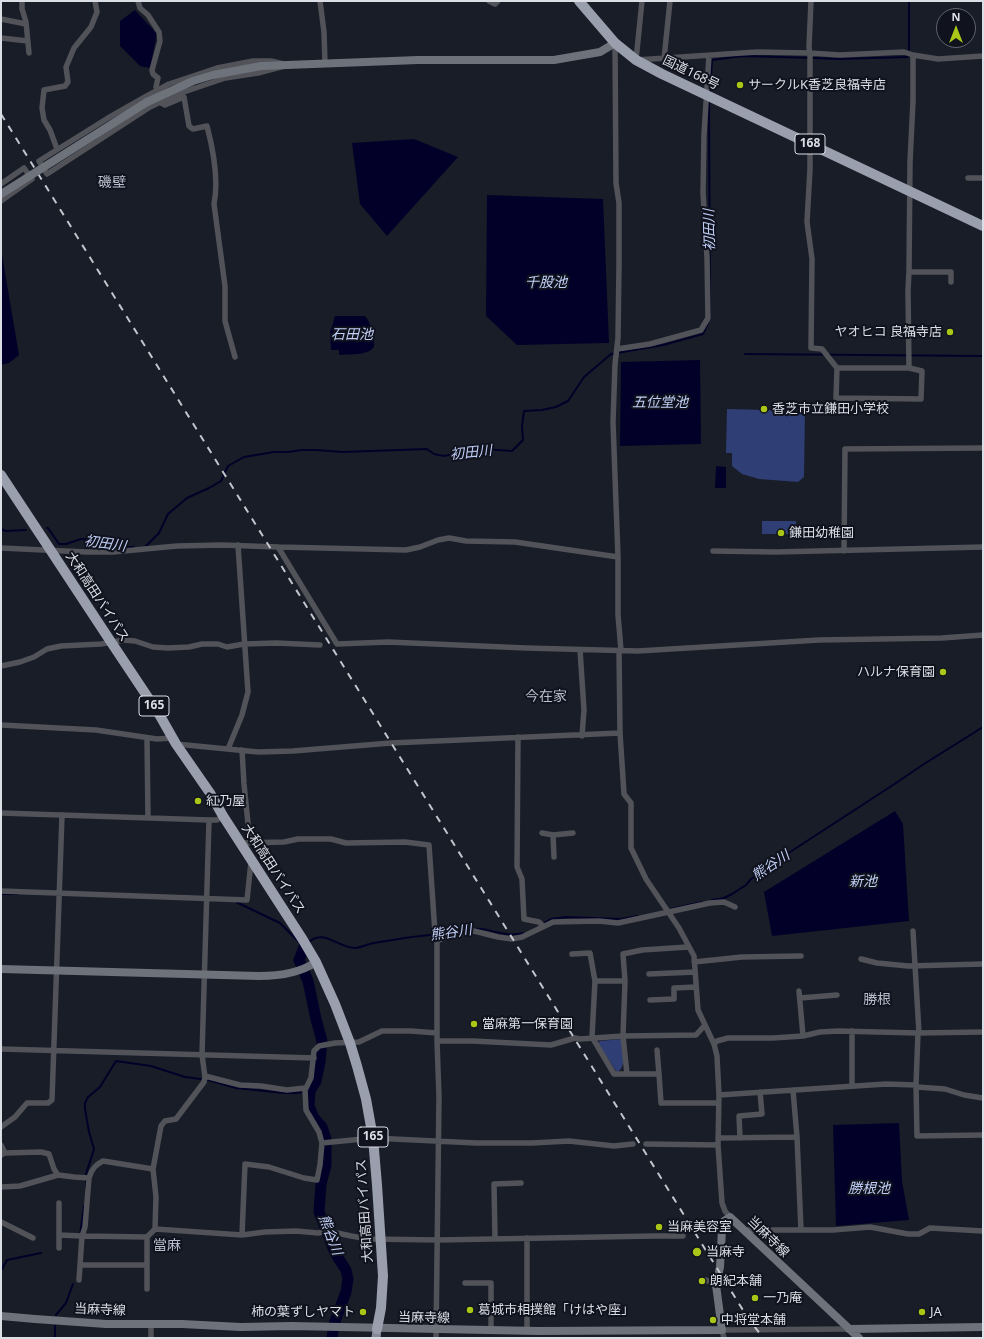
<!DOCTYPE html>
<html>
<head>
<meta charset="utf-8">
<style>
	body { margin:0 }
	#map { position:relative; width:984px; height:1339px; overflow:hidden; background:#191d28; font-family:"Noto Sans",sans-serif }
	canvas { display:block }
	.frame { position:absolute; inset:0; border:2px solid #dbdee5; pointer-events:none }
	.north { position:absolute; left:936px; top:8px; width:40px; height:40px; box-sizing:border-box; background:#10131e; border:1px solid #61646e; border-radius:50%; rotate:0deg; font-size:11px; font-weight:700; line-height:16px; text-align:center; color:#dbdee5 }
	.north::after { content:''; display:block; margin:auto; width:14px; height:18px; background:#aac717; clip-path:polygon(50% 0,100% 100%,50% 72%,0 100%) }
</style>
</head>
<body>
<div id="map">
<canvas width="984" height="1339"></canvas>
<div class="frame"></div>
<div class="north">N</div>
</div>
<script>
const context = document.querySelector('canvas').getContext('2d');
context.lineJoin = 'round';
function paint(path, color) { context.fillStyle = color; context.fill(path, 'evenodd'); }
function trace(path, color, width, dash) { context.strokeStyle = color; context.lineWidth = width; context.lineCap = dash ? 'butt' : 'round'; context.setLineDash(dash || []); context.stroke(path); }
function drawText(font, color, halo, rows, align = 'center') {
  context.font = font + ' "Noto Sans","Noto Sans JP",sans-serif'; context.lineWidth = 4; context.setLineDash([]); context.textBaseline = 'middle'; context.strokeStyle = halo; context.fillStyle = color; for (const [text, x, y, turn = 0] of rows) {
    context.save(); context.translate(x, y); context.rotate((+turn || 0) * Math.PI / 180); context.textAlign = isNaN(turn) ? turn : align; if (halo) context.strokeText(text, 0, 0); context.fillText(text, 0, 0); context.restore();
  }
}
paint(new Path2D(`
	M727,409L805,411L804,477L798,482L759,479L742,474L732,466V453H726Z
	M762,521H796V534H762Z
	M622,1039C623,1048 627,1065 618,1072L616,1071L598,1043L600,1041Z`), '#2f3e74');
paint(new Path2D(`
	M135,10L157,34L150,68L140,66L120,46V21Z
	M414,139L458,157L387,236L360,204L352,143Z
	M487,195L603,199L609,343L517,345L486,316Z
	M1,249L19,355L9,363L1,365Z
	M335,316H365C370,321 370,327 372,333C373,337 375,342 374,346C371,356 347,354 339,355V350H331L330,331L332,327Z
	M700,360L701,444L620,446L621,362Z
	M716,466L726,467V488H715Z
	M895,811L903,824L909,921L772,936L764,892Z
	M899,1123L902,1181L909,1220L836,1226L833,1125Z`), '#020028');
trace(new Path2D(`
	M909,1V50
	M710,92L712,60L742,56L815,58L838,59L908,57
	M709,102L710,319
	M745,354L983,356
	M47,528H48L59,544H66L81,539H98L113,547H134
	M1,529L6,531L26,530
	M145,547L159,533L168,514L187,498L209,488L221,481L228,466L244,457L274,452H288L302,450H316L343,452L427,449L434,454L444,456L468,451L484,449L512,451L523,440L522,426L524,411L542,410L556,407L568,401L584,377L611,354L663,345L703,334L708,323
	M1,894H18
	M712,900L724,898L732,894L746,885L751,879L784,856L896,783L924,764L983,727
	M236,902L280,923L299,942
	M671,909L702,902
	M542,924L551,919L566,917L621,919L638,916
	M464,931C481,923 503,939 524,933
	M308,943C323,927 339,949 356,948C362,947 368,944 374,943C399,939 423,934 448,934
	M86,1188V1174L94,1149L89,1132L85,1109V1103L88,1097L100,1087L116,1061L151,1066L185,1077L208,1080L236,1088L284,1093H296L310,1091
	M80,1236L84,1206
	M1,1269H2L7,1260L41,1253
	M56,1315L66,1303L73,1284
	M55,1338V1326`), '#020028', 2);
trace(new Path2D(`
	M304,947L299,960L308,981L316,1019L322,1041L320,1062L316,1081L310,1091L309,1106L314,1118L322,1127L326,1139V1165L321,1184L319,1212L335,1253L346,1270L348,1279L346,1292L334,1324L332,1338`), '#020028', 11);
trace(new Path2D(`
	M22,1V9L26,22L29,53
	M138,1L140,8L148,15L159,32L160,41L152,70L153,74L158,78L156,87L157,90
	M320,1L324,32L325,63
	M489,1L495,4L498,1
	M642,1L636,60L757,52L809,53L840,55L904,52L913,55L938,59L983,56
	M811,1L809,47L810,56V169L807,222L812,259L811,348L822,349L837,368H909L922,371L921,399L836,398L837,368
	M1,19L26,24
	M1,38L28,41
	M615,43L616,183L619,203V265L618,338L615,364L613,422L618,557V615L621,650
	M664,59L670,1
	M253,61H271L288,65L258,73L225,78L175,95L150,107L47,174L39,161L108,118L145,97L169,84L217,68Z
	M159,102L165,105L184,97L189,126L193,129L207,126C213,149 219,180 214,204L225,286V321L235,357
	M57,149L50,130L44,120L42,108L44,90L65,86L68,82L66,67L74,48L91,27L97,12L95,1
	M968,178H983
	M1,184L24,168L32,179L1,201
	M909,272H951V282
	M617,349L650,344L701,330L708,318L707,257L703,193L704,134L709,56
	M909,368L908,290L909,272L910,162L913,101V55
	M278,547L406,550L420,547L438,540L449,538L466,541L515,542L618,557
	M1,548L86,552H113L177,546L222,545L278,547L337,644L388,642L526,648L638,651L819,640L942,638L983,635
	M713,551L776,552L983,547
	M844,551L845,449L983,448
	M580,650L584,710L582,736
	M619,650L620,733L624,794L631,803V848L646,879L679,928L694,956L698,1010L714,1044L717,1056L719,1095L718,1145L722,1203L725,1211L730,1217
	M1,666L20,662L34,657L47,649L61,646L101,644L124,640L135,641L153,647L168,648L189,647L202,644H218L227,647L244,644L276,643L320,645
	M1,725L96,730L157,739L173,738
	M518,737L517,867L522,879L524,919L539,922L543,926
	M147,738L148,818
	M176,744L258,752L293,751L391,743L620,733
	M228,749L242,715L248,692L238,545
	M242,750L244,784L250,843
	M1,813L209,820H217L223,816
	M542,833L553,835
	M241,843L284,842L298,839H331L346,843L405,842L429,845L435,933L437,941V1041L439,1097L436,1338
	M554,857L553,835L573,833
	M1,891L247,900L251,862
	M913,931L919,1033
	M437,941L446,937L474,931L498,937L512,939L522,937L553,922L599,921L618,923L710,903L724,902L735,907
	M572,954L590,953L595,981L592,1037L614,1074H659L661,1103H718
	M861,959L877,963L908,966L983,964
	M694,962L742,957L801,956
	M649,974L695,972
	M595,981H625
	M799,991L803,1036
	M800,998L837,995
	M650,1000L674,999V988L696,987
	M852,1031V1086
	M918,1033L916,1085L917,1136L983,1135
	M437,1041H473L551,1045L575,1038L580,1039L623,1036L696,1035L705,1025
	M714,1044L717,1041L728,1038H773L803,1036L820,1032L838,1031L918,1033L983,1032
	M1,1049L314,1058
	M657,1050L659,1074
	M627,1074L623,1036L625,981L623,954L642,950L688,947
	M205,1076L240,1085L261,1086L287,1090L305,1088
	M917,1087L945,1089L964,1095L983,1098
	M793,1090L797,1137L801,1230
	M719,1095L886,1084L916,1085
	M1,1127L15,1117L27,1103H48L52,1100L62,815
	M718,1138L797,1137
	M740,1138L739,1116L762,1114L760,1092
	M322,1143L319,1132L306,1110L305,1090L311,1078L314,1051L319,1046L335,1043L359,1042L382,1031H411L437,1033
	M646,1144L718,1145
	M1,1145L5,1153
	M1,1155L5,1153L41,1152L49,1154L54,1169L58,1175L74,1177L89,1178C92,1169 95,1165 103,1161L153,1169
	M1,1187L20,1186L58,1175
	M59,1203V1235L82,1236L85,1227L89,1178
	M1,1222L33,1238
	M155,1229L156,1197L153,1169L161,1126L165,1121L176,1119L204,1082L205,1077L202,1055L209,820
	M744,1230H833L870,1227L908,1234H919L930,1228L983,1231
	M242,1235L245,1164L269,1167L304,1178L317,1180L320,1165L322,1143L373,1138L476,1143H532L569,1141L614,1146L633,1144
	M147,1237V1289
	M495,1239L494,1184L521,1183
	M59,1248V1235
	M80,1265H147
	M79,1280L82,1236L147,1237L155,1229L242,1235L265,1232L296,1231L318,1233L328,1231L351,1236L369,1239L438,1240L654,1236H683
	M706,1280L716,1285
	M465,1283H491V1331
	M527,1331V1238
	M151,1338V1324
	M724,1338L722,1330L849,1329`), '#515359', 5.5);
trace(new Path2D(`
	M147,102L193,81L213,75L261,66L418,60H554L600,52L615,43
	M1,969L259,976C278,976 300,973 316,962
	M1,1316L35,1319L106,1324H182L241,1327L291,1326L538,1331L722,1330L716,1285L720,1267L722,1230L724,1221L730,1217L859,1338
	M849,1329L983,1327`), '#6e727b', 8);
trace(new Path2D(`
	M376,1338L377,1329`), '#858a96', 9);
trace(new Path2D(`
	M579,1L615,43L636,60L662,74L983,226
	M1,475L111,642L159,714L176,744L210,793L223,816L303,940L316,962L335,1004L350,1043L357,1066L366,1099L373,1138L377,1185L383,1276L381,1308L377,1329`), '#9a9fae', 10);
trace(new Path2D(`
	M1,114L746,1315L763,1338`), '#c2c5cc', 2, [7, 7]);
trace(new Path2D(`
	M1,194L147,102`), '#6e727b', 8);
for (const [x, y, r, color] of [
	[740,85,4,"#aac717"],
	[950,332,4,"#aac717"],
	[764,409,4,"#aac717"],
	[781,533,4,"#aac717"],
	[943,672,4,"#aac717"],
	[198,801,4,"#aac717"],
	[474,1024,4,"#aac717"],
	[659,1227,4,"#aac717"],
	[697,1252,5,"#aac717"],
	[702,1281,4,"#aac717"],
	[755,1298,4,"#aac717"],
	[470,1310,4,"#aac717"],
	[363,1312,4,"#aac717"],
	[922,1312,4,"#aac717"],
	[713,1320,4,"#aac717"]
]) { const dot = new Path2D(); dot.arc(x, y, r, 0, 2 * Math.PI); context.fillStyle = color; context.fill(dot); trace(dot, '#10131e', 1.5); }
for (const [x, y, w] of [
	[810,144,30],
	[154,706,30],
	[373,1137,30]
]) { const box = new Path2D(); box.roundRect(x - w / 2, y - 10, w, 20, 3); context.fillStyle = '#10131e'; context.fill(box); trace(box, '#dbdee5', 1); }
drawText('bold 12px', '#dbdee5', null, [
	["168",810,144],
	["165",154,706],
	["165",373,1137]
]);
drawText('13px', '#dbdee5', '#10131e', [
	["国道168号",691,73,26],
	["大和高田バイパス",97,597,57],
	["大和高田バイパス",273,869,57],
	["大和高田バイパス",365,1211,-94],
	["当麻寺線",768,1237,44],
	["当麻寺線",100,1310,2],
	["当麻寺線",424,1318,1]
]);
drawText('13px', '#dbdee5', '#10131e', [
	["サークルK香芝良福寺店",748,85],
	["ヤオヒコ 良福寺店",942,332,"right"],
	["香芝市立鎌田小学校",772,409],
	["鎌田幼稚園",789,533],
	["ハルナ保育園",935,672,"right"],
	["紅乃屋",206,801],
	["當麻第一保育園",482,1024],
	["当麻美容室",667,1227],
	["当麻寺",706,1252],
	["朗紀本舗",710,1281],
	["一乃庵",763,1298],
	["葛城市相撲館「けはや座」",478,1310],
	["柿の葉ずしヤマト",355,1312,"right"],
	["JA",930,1312],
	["中将堂本舗",721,1320]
], 'left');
drawText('14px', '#b8becd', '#10131e', [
	["磯壁",112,183],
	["今在家",546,697],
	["勝根",877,1000],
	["當麻",167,1246]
]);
drawText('italic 14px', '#c0cef6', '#10131e', [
	["初田川",710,230,-91],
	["千股池",546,283],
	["石田池",352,335],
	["五位堂池",660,403],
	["初田川",471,453,-6],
	["初田川",105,544,8],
	["熊谷川",771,866,-34],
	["新池",863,882],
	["熊谷川",451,933,-8],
	["勝根池",869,1189],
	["熊谷川",330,1235,69]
]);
</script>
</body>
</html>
